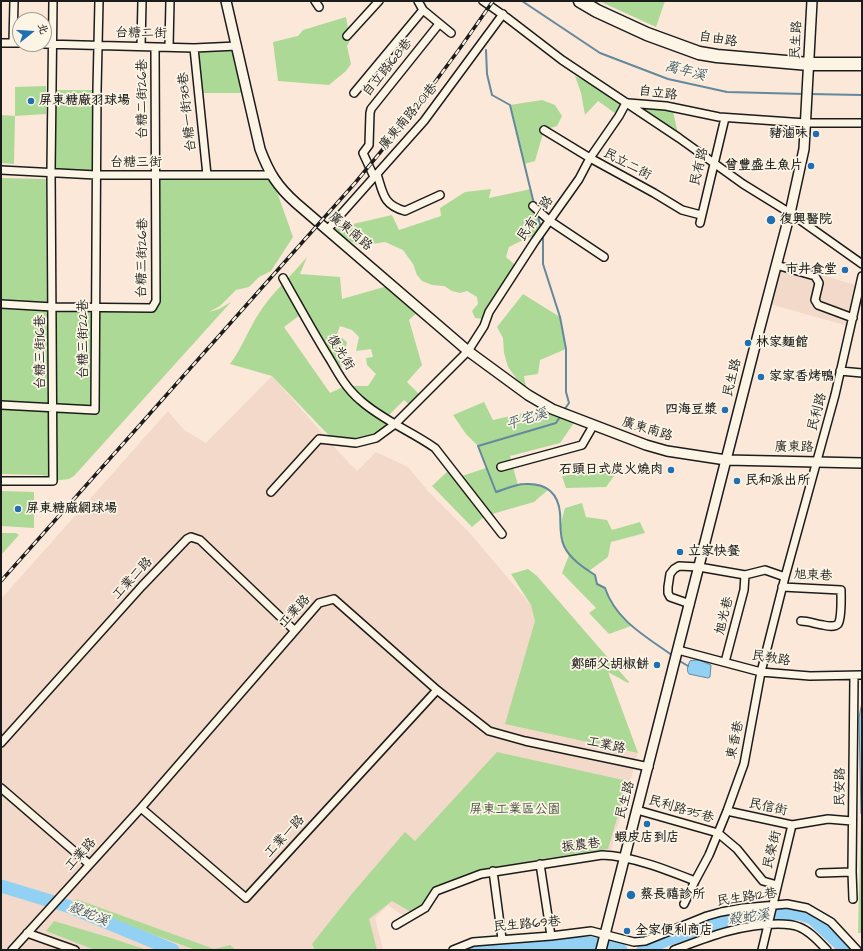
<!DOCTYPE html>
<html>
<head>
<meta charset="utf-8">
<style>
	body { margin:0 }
	#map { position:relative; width:863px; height:951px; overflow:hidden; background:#fbe8d9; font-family:"Architects Daughter","LXGW WenKai TC",sans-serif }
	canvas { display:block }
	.frame { position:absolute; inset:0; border:2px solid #1c1c1c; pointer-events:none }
	.north { position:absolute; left:12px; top:12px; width:40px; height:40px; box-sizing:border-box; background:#fcf5e5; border:1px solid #a29e95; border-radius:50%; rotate:73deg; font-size:11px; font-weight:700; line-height:16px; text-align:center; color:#1c1c1c }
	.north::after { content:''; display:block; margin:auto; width:14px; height:18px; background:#1f6fb2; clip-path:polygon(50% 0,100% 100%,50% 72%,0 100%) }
</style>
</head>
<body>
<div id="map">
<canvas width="863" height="951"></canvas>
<div class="frame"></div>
<div class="north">北</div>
</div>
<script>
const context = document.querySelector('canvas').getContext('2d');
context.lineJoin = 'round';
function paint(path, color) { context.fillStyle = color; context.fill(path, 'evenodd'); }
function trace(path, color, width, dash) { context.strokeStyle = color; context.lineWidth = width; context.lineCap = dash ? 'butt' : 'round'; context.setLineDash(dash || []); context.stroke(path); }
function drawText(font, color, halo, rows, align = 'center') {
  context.font = font + ' "Architects Daughter","LXGW WenKai TC",sans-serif'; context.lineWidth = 3.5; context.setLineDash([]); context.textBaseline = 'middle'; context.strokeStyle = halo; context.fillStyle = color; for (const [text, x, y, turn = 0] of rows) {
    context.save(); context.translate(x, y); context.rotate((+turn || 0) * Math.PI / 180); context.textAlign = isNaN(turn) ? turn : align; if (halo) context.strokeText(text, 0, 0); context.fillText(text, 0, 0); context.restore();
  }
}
paint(new Path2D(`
	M777,262L859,286L848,326L766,303Z
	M272,376L337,450L357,471L376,452L408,467L428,491L468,531L531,605L608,671L638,753L611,850L536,863L436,890L424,907L405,917L388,905L375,918L383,950H1V599L168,411L184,430L206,443Z`), '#f3d9ca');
paint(new Path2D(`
	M599,1H665L656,27Z
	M346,17L348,28L355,31L347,46L351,64L346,71L329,85L278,81L273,42L298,36L303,30Z
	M237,46L243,93H203L194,48Z
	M575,76L624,101L672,107L679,138L626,103L619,116L598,101L585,115L581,93Z
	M46,86V114L15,116L14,164L1,163V115L15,116V87Z
	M52,90H97L96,175L51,171Z
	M542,100L555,105L562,116L557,126L544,130L535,161L524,164L510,105Z
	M155,175H271L293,237L271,271L259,277L249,287L236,290L220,306L209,312L219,309L231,302L74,476L69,479L53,481L48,476L42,475L1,474V304L152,308L156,301Z
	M1,178L46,179L47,305L1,303Z
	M491,189L489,198L531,189L543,234L529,237L509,247L506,257L521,270L488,322L483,319L475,318L472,311L478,304L477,297L467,291L460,293L452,291L444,286L432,285L422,281L417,275L413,264L403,250L385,242L360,246L327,230L392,215L399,230L441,216L440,208L465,192Z
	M307,257L300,274L340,277L342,299L391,285L420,310L409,320L422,365L407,382L422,397L412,407L404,400L383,421L392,427L351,445L339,446L272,376L230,364C242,348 248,330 259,313C272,293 291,276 307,257ZM300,315L337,374L342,365L347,342L337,334L340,326L352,330L359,337L356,351L371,349L373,357L366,358L367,365L376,374L368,386H345L330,393L284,327Z
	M523,294L560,317L566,349L540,360L538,374L524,376L527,393L508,367L504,353L503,338L497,327Z
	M484,402L493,420L535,410L541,404L576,420L560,443L510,456L518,485C528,482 540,484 549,489L534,502L485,516L472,527L432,486L449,470L456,478L486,468L478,446L466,434L453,415Z
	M620,468L606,487L566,488L562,476Z
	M1,491L34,492V528L1,526Z
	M582,503L586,517L607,520L612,530L640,522L645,533L611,542L608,557L589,571L595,575L597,584L605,588L611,603L631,626L609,634L589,613L596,608L562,573L569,555C558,535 559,529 565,508Z
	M1,533H16L19,535L1,555Z
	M528,569L537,576L629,682L628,683L608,672L638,753L505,724L535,621L531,605L511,574Z
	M497,752L628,781L608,849L535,860L493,869L440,886L424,906L411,912L392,901L369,919L377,950H315L312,944L350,896L405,832L415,841Z
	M861,814H862V933H858Z
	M76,899L214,949L230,945L236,950H196L70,905Z
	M54,921L111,938L147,950H95L46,931Z`), '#add997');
const water = new Path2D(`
	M699,660L711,665L710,677L708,678L689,674C686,670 688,665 690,661Z
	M862,703V814H861L859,718Z`);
paint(water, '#92d1f3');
trace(water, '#63899d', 1);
trace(new Path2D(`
	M522,1L600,53L668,79L727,92L805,94
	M486,50L487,74L492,95L510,105L534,204
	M809,94L862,95
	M537,212L541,229
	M543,235V264L560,317L566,349V392L569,403L564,410
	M561,415L556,423L478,446L496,492C505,489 516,484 525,484C546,483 558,492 560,513C561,524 559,535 564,546C570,559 584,568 595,575L597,584L605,588C616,621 647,637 673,656
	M678,660L688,666`), '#63899d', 2);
trace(new Path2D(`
	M1,886L67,906L173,950
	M468,950L493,947L579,943L603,944L621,950
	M643,950L669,939L722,921L773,914H800L812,918L846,950`), '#92d1f3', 13);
const minor = new Path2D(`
	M315,1L319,7
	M418,1L423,10L451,33
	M483,1L506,17L562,60L679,138L743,184L790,213L862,264
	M347,36L379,1
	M1,43H20
	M13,43L14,1
	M44,44L194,48L237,46
	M141,46L142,1
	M169,47L170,1
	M194,48L207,175
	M354,93L423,10
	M628,103L666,106L719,117L806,123H862
	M544,130L590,158L654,193L682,210L701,215
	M1,170L96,175H271
	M377,174C383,193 383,205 405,211L440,195
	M374,177L363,153L369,145L370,113L371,109L439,24
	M533,206L550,221L604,257
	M700,223L725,118
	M327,230L424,121L503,14
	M776,265L815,276L819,283L815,300L818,305L853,318
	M283,278C299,306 314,334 331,361C339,375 347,389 360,400C382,420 411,431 435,448L502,534
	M1,304L53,307L152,308L156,301L155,47
	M840,371L862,373
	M1,405L95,410L97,90L99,1
	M501,467L582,445L593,426
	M1,481H53L51,171L53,1
	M271,492L319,439L356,443L376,438L395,424L468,351L484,326L489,312L535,241L579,179L590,158L619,116L626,103
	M782,587L841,590C841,597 842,618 838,624C835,627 827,626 823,625C815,624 809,621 801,621
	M690,604L670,597L668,593V587L670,574L674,569L679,566L699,567L745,575L765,570L785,577
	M678,650L761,672L810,676L862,675
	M725,662L744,590L745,575
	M1,743L142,586L187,539L191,537L200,540L294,630
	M1,788L89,864
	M141,808L246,898L437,690
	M637,810L718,833L737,849L763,881L777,885
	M727,811L792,825L828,819L852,821
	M540,864L551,936
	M493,871L502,939
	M820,873L852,872
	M853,899L852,872L854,676
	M684,904L695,881
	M396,925L425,908L436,891L481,874L602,855C632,856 667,870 695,881L709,855L727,811L744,764L761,672L785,577L835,395L862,276
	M27,933L75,950
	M12,950L141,808L319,603L334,599L437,690L489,731L525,741L649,767
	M453,950L473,942L551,936L591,931L634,942L645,941L707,916L721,912L743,908L787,904L807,908L831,922L857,950
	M674,950C708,937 741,924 778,924C785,924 792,924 799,927C810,931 819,942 827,950
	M762,950L792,825`);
const tertiary = new Path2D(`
	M226,1L260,149C269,173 277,186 296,203L468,351L528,395L552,409L646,445L667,451L726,460L862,463
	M601,950L754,350L790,213L804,149L812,1`);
const primary = new Path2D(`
	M580,1L597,11L647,34L699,53L717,56L809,64H862`);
trace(minor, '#1c1c1c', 10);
trace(tertiary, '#1c1c1c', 12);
trace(primary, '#1c1c1c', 15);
trace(minor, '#fcf5e5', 7);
trace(tertiary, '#fcf5e5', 9);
trace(primary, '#fcf5e5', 12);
const rail = new Path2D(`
	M1,581L355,183C404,125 450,64 493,1`);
trace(rail, '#1c1c1c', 3.5);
trace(rail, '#fcf5e5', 2, [6]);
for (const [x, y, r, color] of [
	[31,101,4,"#1f6fb2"],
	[816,134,4,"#1f6fb2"],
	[811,166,4,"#1f6fb2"],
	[771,220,5,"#1f6fb2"],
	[845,270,4,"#1f6fb2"],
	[748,343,4,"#1f6fb2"],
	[761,377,4,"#1f6fb2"],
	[725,410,4,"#1f6fb2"],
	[671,470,4,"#1f6fb2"],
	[737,481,4,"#1f6fb2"],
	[18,509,4,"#1f6fb2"],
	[680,552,4,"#1f6fb2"],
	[657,665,4,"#1f6fb2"],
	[647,824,4,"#1f6fb2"],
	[631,895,5,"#1f6fb2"],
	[627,931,4,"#1f6fb2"]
]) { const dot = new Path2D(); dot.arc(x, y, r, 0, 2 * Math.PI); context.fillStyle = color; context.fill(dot); trace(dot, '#fcf5e5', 1.5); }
drawText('13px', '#1c1c1c', '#fcf5e5', [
	["台糖二街",141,34,1],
	["自由路",718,40,9],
	["民生路",797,40,-87],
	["自立路168巷",388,68,-51],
	["自立路",658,94,7],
	["台糖二街26巷",143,99,-90],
	["台糖一街38巷",188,112,-96],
	["廣東南路201巷",409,117,-50],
	["台糖三街",136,163],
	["民立二街",627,165,28],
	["民有路",700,167,-77],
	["民有一路",536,219,-55],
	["廣東南路",350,232,40],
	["台糖三街26巷",143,258,-89],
	["台糖三街22巷",84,339,-90],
	["台糖三街16巷",41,352,-90],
	["復光街",340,353,58],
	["民生路",733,378,-76],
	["民利路",818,412,-75],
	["廣東南路",647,430,17],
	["廣東路",794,448,1],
	["旭東巷",813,576,3],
	["工業二路",133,579,-47],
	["工業路",295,612,-47],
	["旭光巷",725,616,-76],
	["民教路",771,659,9],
	["東香巷",736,740,-78],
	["工業路",606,746,12],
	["民安路",841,787,-89],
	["民生路",626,800,-75],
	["民信街",768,808,12],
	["民利路35巷",681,810,16],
	["工業一路",285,837,-47],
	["振農巷",581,846,-7],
	["民榮街",773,850,-76],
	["工業路",81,855,-48],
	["民生路12巷",747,898,-8],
	["民生路69巷",527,925,-5]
]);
drawText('bold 13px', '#1c1c1c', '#fcf5e5', [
	["屏東糖廠羽球場",39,101],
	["豬滷味",808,134,"right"],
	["曾豐盛生魚片",803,166,"right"],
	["復興醫院",780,220],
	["市井食堂",837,270,"right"],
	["林家麵館",756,343],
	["家家香烤鴨",769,377],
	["四海豆漿",717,410,"right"],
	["石頭日式炭火燒肉",663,470,"right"],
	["民和派出所",745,481],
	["屏東糖廠網球場",26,509],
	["立家快餐",688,552],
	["鄭師父胡椒餅",649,665,"right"],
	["蝦皮店到店",647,838,"center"],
	["蔡長禧診所",640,895],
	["全家便利商店",635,931]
], 'left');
drawText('13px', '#485541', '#fcf5e5', [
	["屏東工業區公園",515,810]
]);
drawText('italic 14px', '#455b67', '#fcf5e5', [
	["萬年溪",685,72,14],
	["平宅溪",527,420,-17],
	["殺蛇溪",88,915,22],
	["殺蛇溪",749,918,-8]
]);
</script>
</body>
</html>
